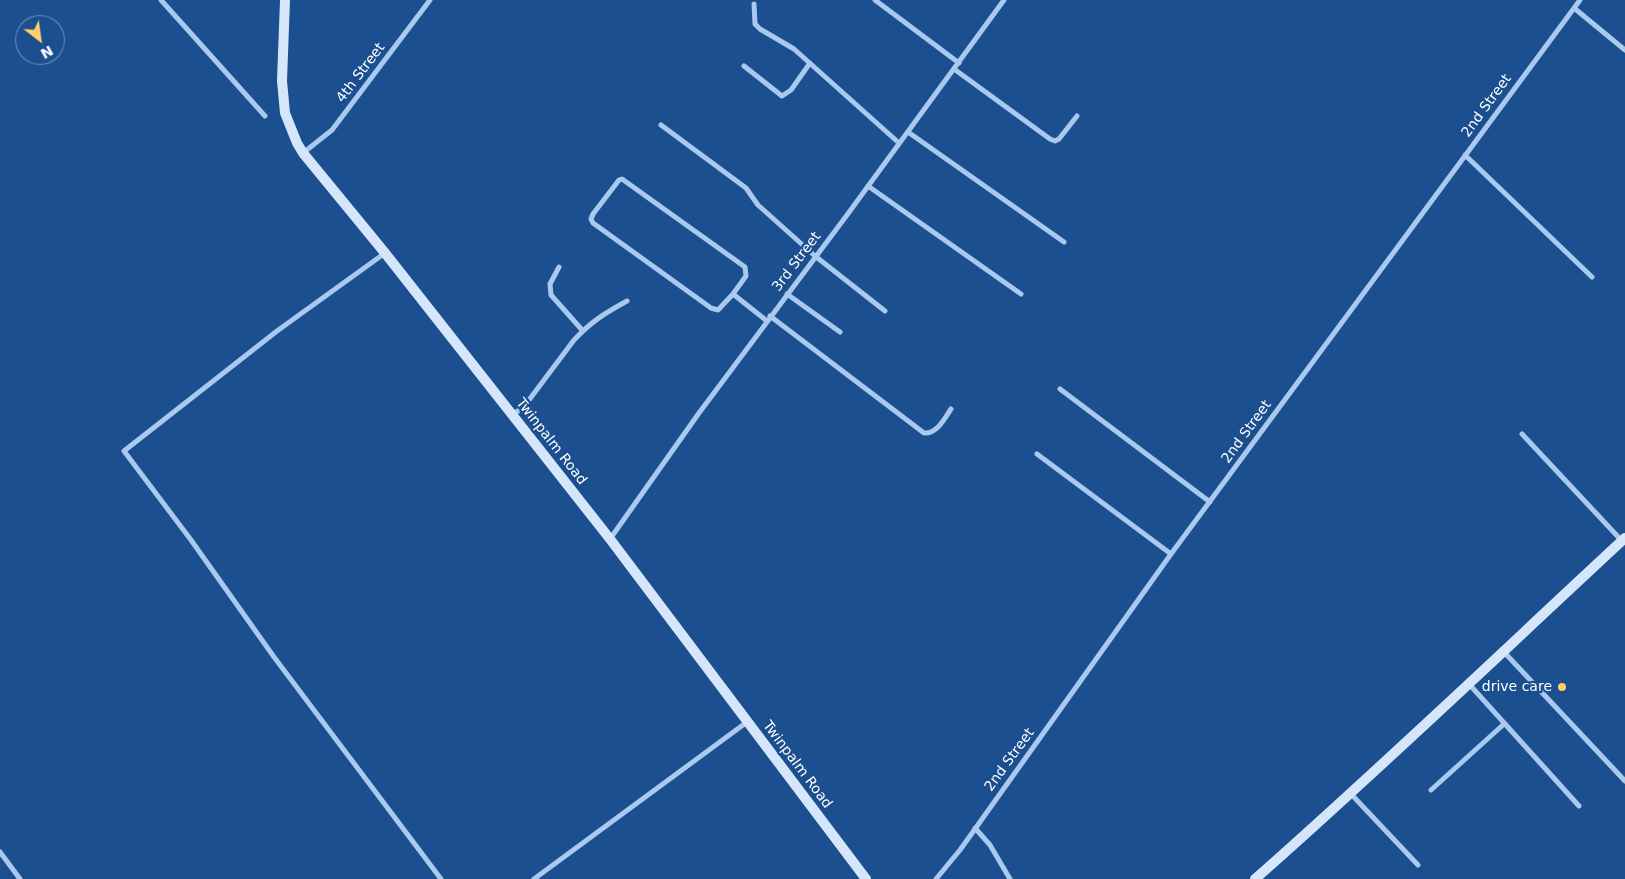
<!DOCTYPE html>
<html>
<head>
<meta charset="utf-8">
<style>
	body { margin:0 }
	#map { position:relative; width:1625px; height:879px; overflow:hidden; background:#1b4f8f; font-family:"DejaVu Sans",sans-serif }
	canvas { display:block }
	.north { position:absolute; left:15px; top:15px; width:50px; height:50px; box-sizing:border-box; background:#1b4f8f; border:1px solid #7695bc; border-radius:50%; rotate:150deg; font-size:14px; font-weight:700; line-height:20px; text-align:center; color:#fff }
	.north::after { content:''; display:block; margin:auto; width:18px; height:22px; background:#ffd166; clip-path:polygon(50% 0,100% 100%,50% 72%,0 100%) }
</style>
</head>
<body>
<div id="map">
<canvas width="1625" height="879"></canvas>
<div class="north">N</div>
</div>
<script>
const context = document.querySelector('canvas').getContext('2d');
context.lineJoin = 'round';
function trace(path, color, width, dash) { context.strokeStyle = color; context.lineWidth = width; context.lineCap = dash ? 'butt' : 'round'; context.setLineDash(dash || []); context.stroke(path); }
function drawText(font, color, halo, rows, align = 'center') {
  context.font = font + ' "DejaVu Sans",sans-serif'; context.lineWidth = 4.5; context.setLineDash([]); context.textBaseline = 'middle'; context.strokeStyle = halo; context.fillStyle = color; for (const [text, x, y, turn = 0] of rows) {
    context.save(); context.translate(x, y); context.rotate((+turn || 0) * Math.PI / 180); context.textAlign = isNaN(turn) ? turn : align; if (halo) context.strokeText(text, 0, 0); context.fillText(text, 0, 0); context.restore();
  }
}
trace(new Path2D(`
	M161,0L265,116
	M875,0L959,63
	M754,4L755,24L760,29L794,49L899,143
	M1574,8L1625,50
	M744,66L782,96L791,90L810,63
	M954,69L1050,139L1055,141L1059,139L1077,116
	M661,125L746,188L758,205L815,256L885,311
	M908,132L1064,242
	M303,153L332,130L430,0
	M1465,155L1592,277
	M622,179L745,267L746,276L733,294L718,310L711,308L593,223L591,219L593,214L619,180Z
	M868,186L1021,294
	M385,253L277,331L124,451L191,540L274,657L441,879
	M559,267L550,284L551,295L583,331
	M733,294L767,321
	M787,294L840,332
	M770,316L924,433C937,434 945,418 951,409
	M1060,389L1210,502
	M513,415L526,404L574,340C592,321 605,313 627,301
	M1522,434L1622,541
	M1037,454L1171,554
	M610,539L699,413L847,215L1004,0
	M1503,651L1625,781
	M1469,684L1579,806
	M1431,790L1504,724
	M1351,794L1418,865
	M975,828L990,845L1010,879
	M0,852L20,879
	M534,879L747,722
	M936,879L960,850L1171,554L1580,0`), '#a9c9ee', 5);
trace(new Path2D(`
	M285,0L282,81L285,113L297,143L303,153L385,253L610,539L866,879
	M1255,879C1381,768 1502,652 1625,538`), '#d6e6fa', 10);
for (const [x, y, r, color] of [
	[1562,687,5,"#ffd166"]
]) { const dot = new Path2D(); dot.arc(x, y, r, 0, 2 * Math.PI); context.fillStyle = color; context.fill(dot); trace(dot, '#1b4f8f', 2); }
drawText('14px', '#fff', '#1b4f8f', [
	["4th Street",361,73,-53],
	["2nd Street",1487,106,-54],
	["3rd Street",797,262,-53],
	["2nd Street",1247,432,-54],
	["Twinpalm Road",551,442,52],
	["2nd Street",1010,760,-54],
	["Twinpalm Road",797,765,53]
]);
drawText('14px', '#fff', '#1b4f8f', [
	["drive care",1552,687]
], 'right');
</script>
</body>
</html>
